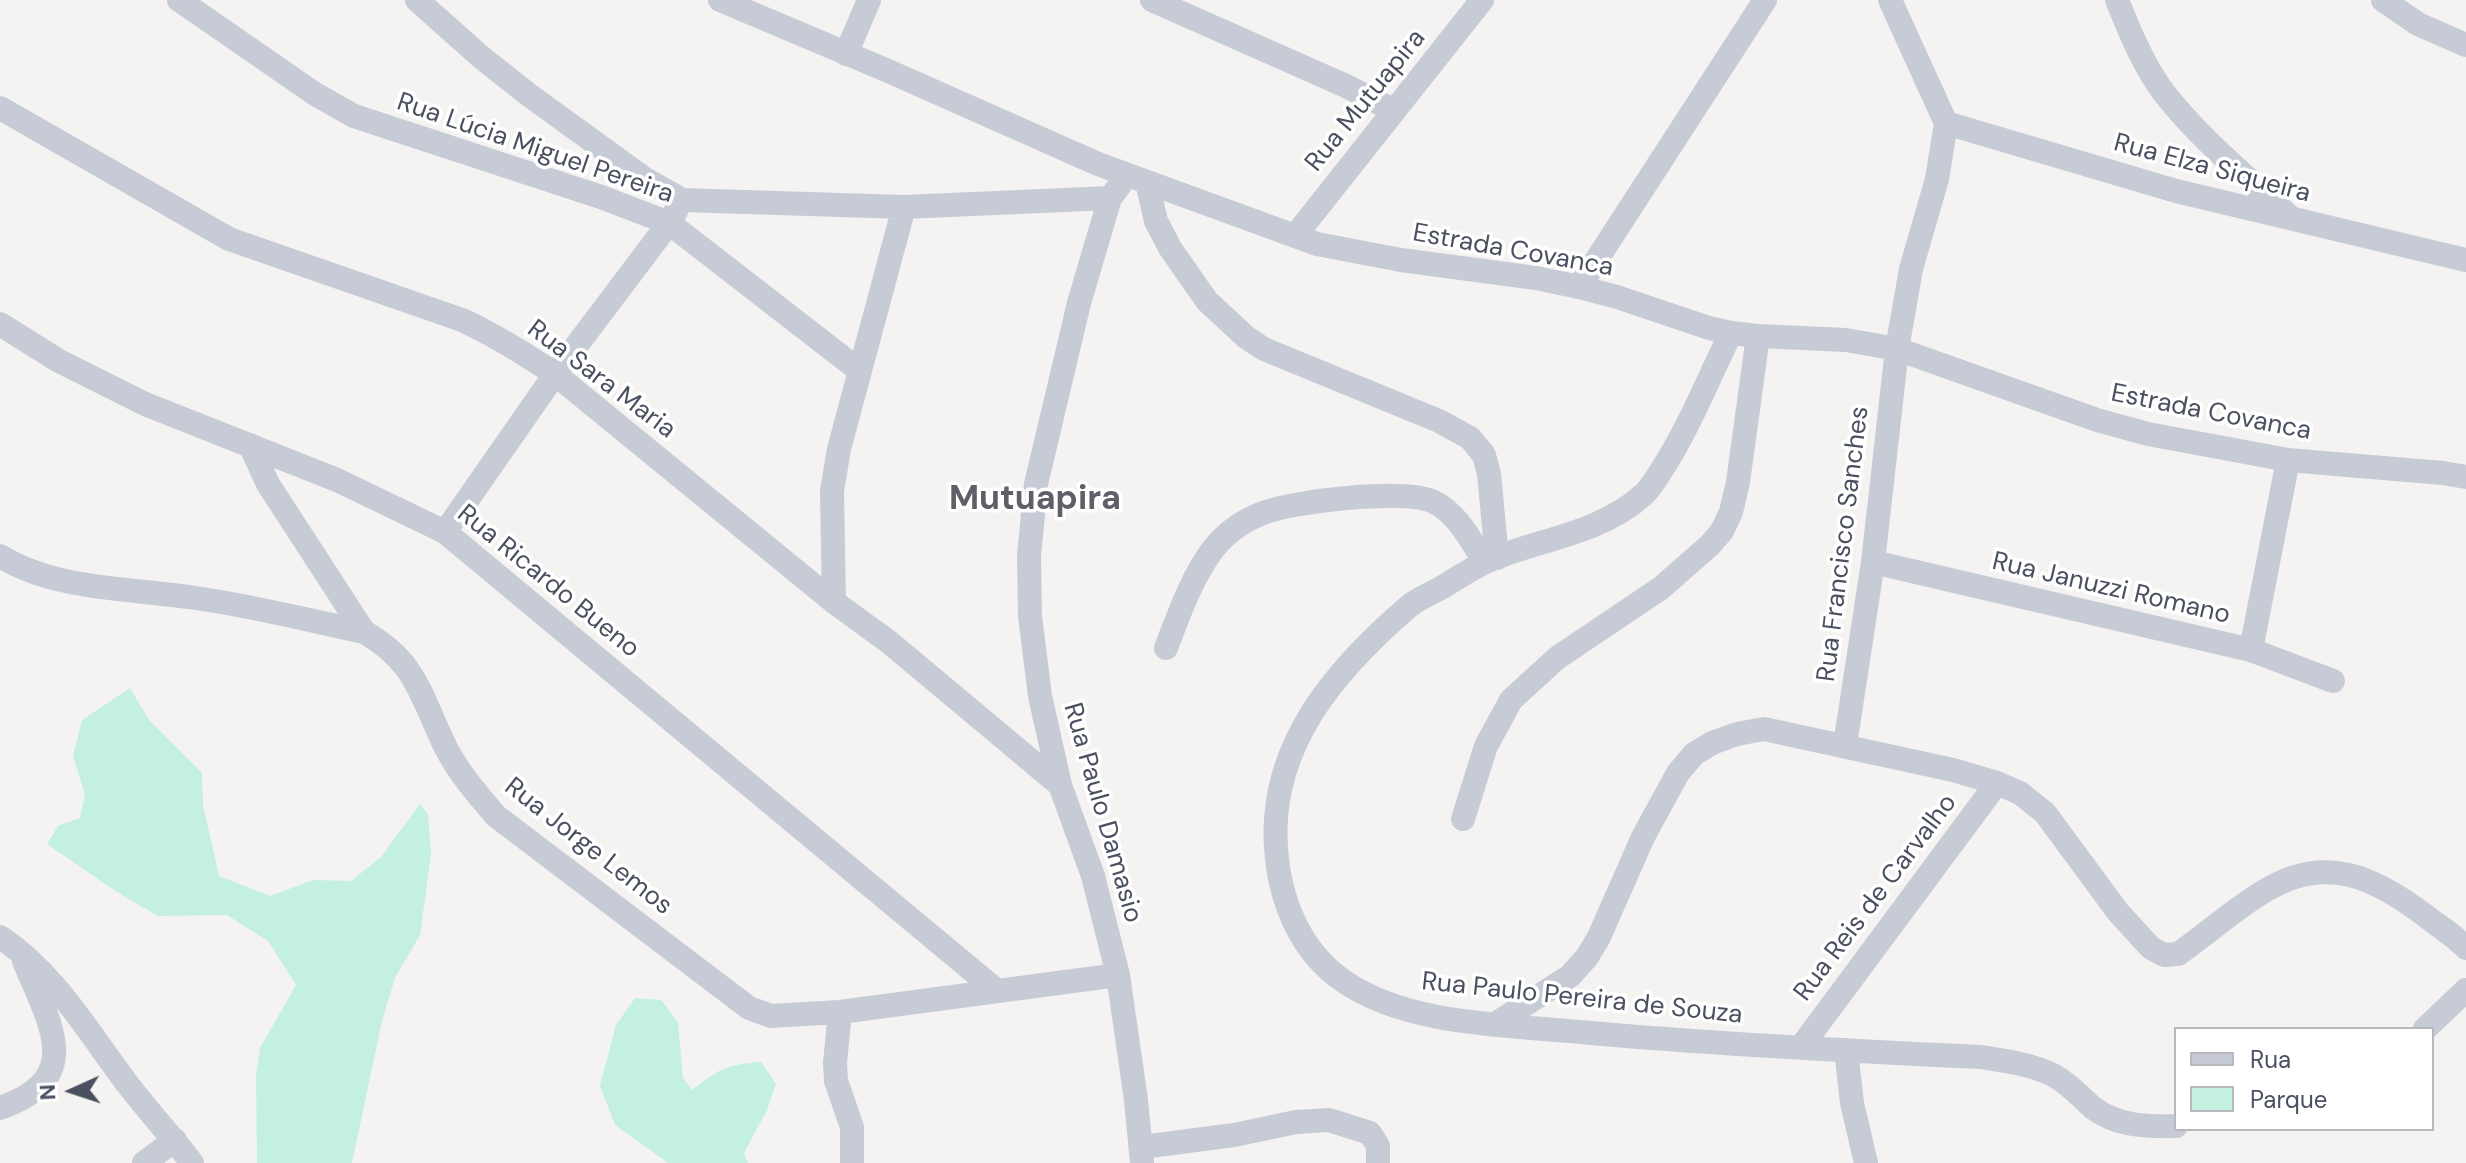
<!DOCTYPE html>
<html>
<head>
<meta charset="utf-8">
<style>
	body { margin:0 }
	#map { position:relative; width:2466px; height:1163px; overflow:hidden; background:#f4f3f2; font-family:"DM Sans",sans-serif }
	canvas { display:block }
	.legend { position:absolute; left:2174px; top:1027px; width:260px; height:104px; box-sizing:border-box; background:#fff; border:2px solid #b7b9bf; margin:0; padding:10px 14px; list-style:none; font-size:24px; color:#4a5060 }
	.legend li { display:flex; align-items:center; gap:16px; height:40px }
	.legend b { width:40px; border:2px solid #b7b9bf }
	.north { position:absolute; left:32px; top:1051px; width:80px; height:80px; -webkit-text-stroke:6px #fff; paint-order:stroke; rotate:267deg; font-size:22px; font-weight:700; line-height:32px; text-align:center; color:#4a5060 }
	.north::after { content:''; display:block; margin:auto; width:28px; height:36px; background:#4a5060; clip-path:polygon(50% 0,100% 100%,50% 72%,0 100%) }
</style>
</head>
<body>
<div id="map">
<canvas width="2466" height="1163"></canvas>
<ul class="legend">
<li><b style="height:10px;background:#c7cbd6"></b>Rua</li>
<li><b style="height:22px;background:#c3f0df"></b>Parque</li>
</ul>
<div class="north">N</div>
</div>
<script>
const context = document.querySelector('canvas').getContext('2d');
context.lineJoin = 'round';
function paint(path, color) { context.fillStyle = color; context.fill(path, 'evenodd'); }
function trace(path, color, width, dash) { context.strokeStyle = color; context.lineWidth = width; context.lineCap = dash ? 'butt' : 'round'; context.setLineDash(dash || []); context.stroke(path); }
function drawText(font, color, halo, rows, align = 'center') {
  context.font = font + ' "DM Sans",sans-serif'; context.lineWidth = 7; context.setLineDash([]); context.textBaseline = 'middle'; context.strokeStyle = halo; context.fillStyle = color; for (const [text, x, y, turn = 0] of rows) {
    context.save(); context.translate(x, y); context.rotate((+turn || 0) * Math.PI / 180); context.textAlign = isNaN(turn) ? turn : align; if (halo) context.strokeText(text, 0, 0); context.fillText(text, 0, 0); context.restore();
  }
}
paint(new Path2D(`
	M130,688L149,720L202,773L203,805L219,876L270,896L313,880L351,881L381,857L420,804L428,814L431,854L420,935L395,978L382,1021L352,1163H257L256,1076L260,1048L296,985L268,941L227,915L158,916L117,892L47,844L58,826L80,818L85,794L73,756L82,720Z
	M635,998L661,1000L678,1022L683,1078L692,1090C721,1068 725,1065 761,1062L776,1084L767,1110L744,1153L748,1163H668L615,1125L600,1086L616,1025Z`), '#c3f0df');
trace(new Path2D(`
	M179,0L315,94L354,116L601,197L669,223L860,371
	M417,0L481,57L529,95L645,179L682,200L904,207L1110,198L1120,185
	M720,0L886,70L1098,164L1317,244L1401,260L1536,278L1579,287L1617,297L1709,328L1731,333L1758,336L1846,340L1897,349L2097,420L2148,434L2288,460L2443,473L2466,477
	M1152,0L1346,86L1393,110
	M2117,0C2130,32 2143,65 2164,93C2200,139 2248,178 2291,218
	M2383,0L2418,24L2466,45
	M846,54L869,0
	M0,108L229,239L462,320C495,335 525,354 555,374L834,602L889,642L1060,785
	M1946,123L2176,191L2466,260
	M1147,182L1156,221L1170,248L1207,301L1247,338L1264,349L1439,421L1470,438L1484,455L1489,474L1497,558
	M1110,198L1079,303L1036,484L1029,556L1030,616L1040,696L1060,785L1093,876L1118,975L1136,1100L1142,1163
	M1295,236L1482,0
	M1579,287L1765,0
	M0,324L59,361L145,404L337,480L445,532L996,990
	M1731,333C1708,379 1689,428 1661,471C1656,479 1650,489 1643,495C1600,534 1539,539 1488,561C1472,568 1456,579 1441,588C1430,594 1417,599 1408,607C1335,670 1269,746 1276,847C1279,898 1299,950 1342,980C1405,1025 1505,1025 1580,1032C1713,1044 1847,1051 1981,1057C2006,1061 2030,1064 2053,1075C2068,1083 2080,1096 2092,1107C2116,1126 2147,1127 2176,1126
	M250,445L268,484L364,632
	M445,532L555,374L669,223L677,209
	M0,556C57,591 131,588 196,598C252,606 308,620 364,632C417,662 420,695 445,746C458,772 477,794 496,816L749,1008L771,1016L840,1012L1118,975
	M1873,562L2251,650L2333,681
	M834,602L832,491L839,449L904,207
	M1166,648C1179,614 1196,565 1222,539C1234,527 1247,519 1263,513C1294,501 1405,488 1434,502C1458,514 1471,541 1485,562
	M2251,650L2288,460
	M1845,745L1873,562L1897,349L1911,269L1937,179L1946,123L1890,0
	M1463,819L1486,746L1511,700L1557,658L1661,588L1710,545L1722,531L1731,512L1738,482L1758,336
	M0,937C55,973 90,1035 129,1086C149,1112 172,1137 192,1163
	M840,1012L835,1063L836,1081L852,1127V1163
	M1495,1024L1570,976L1587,957L1599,937L1643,837L1678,773L1694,754L1712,743L1737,734L1764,729L1953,770L1997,783L2020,793L2045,813L2118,912L2151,948L2164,955L2178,954C2207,934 2233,910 2263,892C2325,853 2375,877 2427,917C2440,927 2455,936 2466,948
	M2425,1029L2466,990
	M1801,1047L1997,783
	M1846,1050L1852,1103L1866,1163
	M0,1108C87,1078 49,1023 24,961
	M1142,1147L1234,1135L1296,1122L1329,1120L1370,1133L1378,1146V1163
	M144,1163L175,1140`), '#c7cbd6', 24);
drawText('26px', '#4a5060', '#fff', [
	["Rua Mutuapira",1366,101,-51],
	["Rua Lúcia Miguel Pereira",535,149,19],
	["Rua Elza Siqueira",2212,169,15],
	["Estrada Covanca",1513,251,10],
	["Rua Sara Maria",601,380,37],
	["Estrada Covanca",2211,413,11],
	["Rua Francisco Sanches",1844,544,-83],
	["Rua Ricardo Bueno",548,582,39],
	["Rua Januzzi Romano",2111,589,13],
	["Rua Paulo Damasio",1102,813,74],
	["Rua Jorge Lemos",588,847,38],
	["Rua Reis de Carvalho",1876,898,-53],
	["Rua Paulo Pereira de Souza",1582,999,6]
]);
drawText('bold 34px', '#5f6067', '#fff', [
	["Mutuapira",1035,500]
]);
</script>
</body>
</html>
